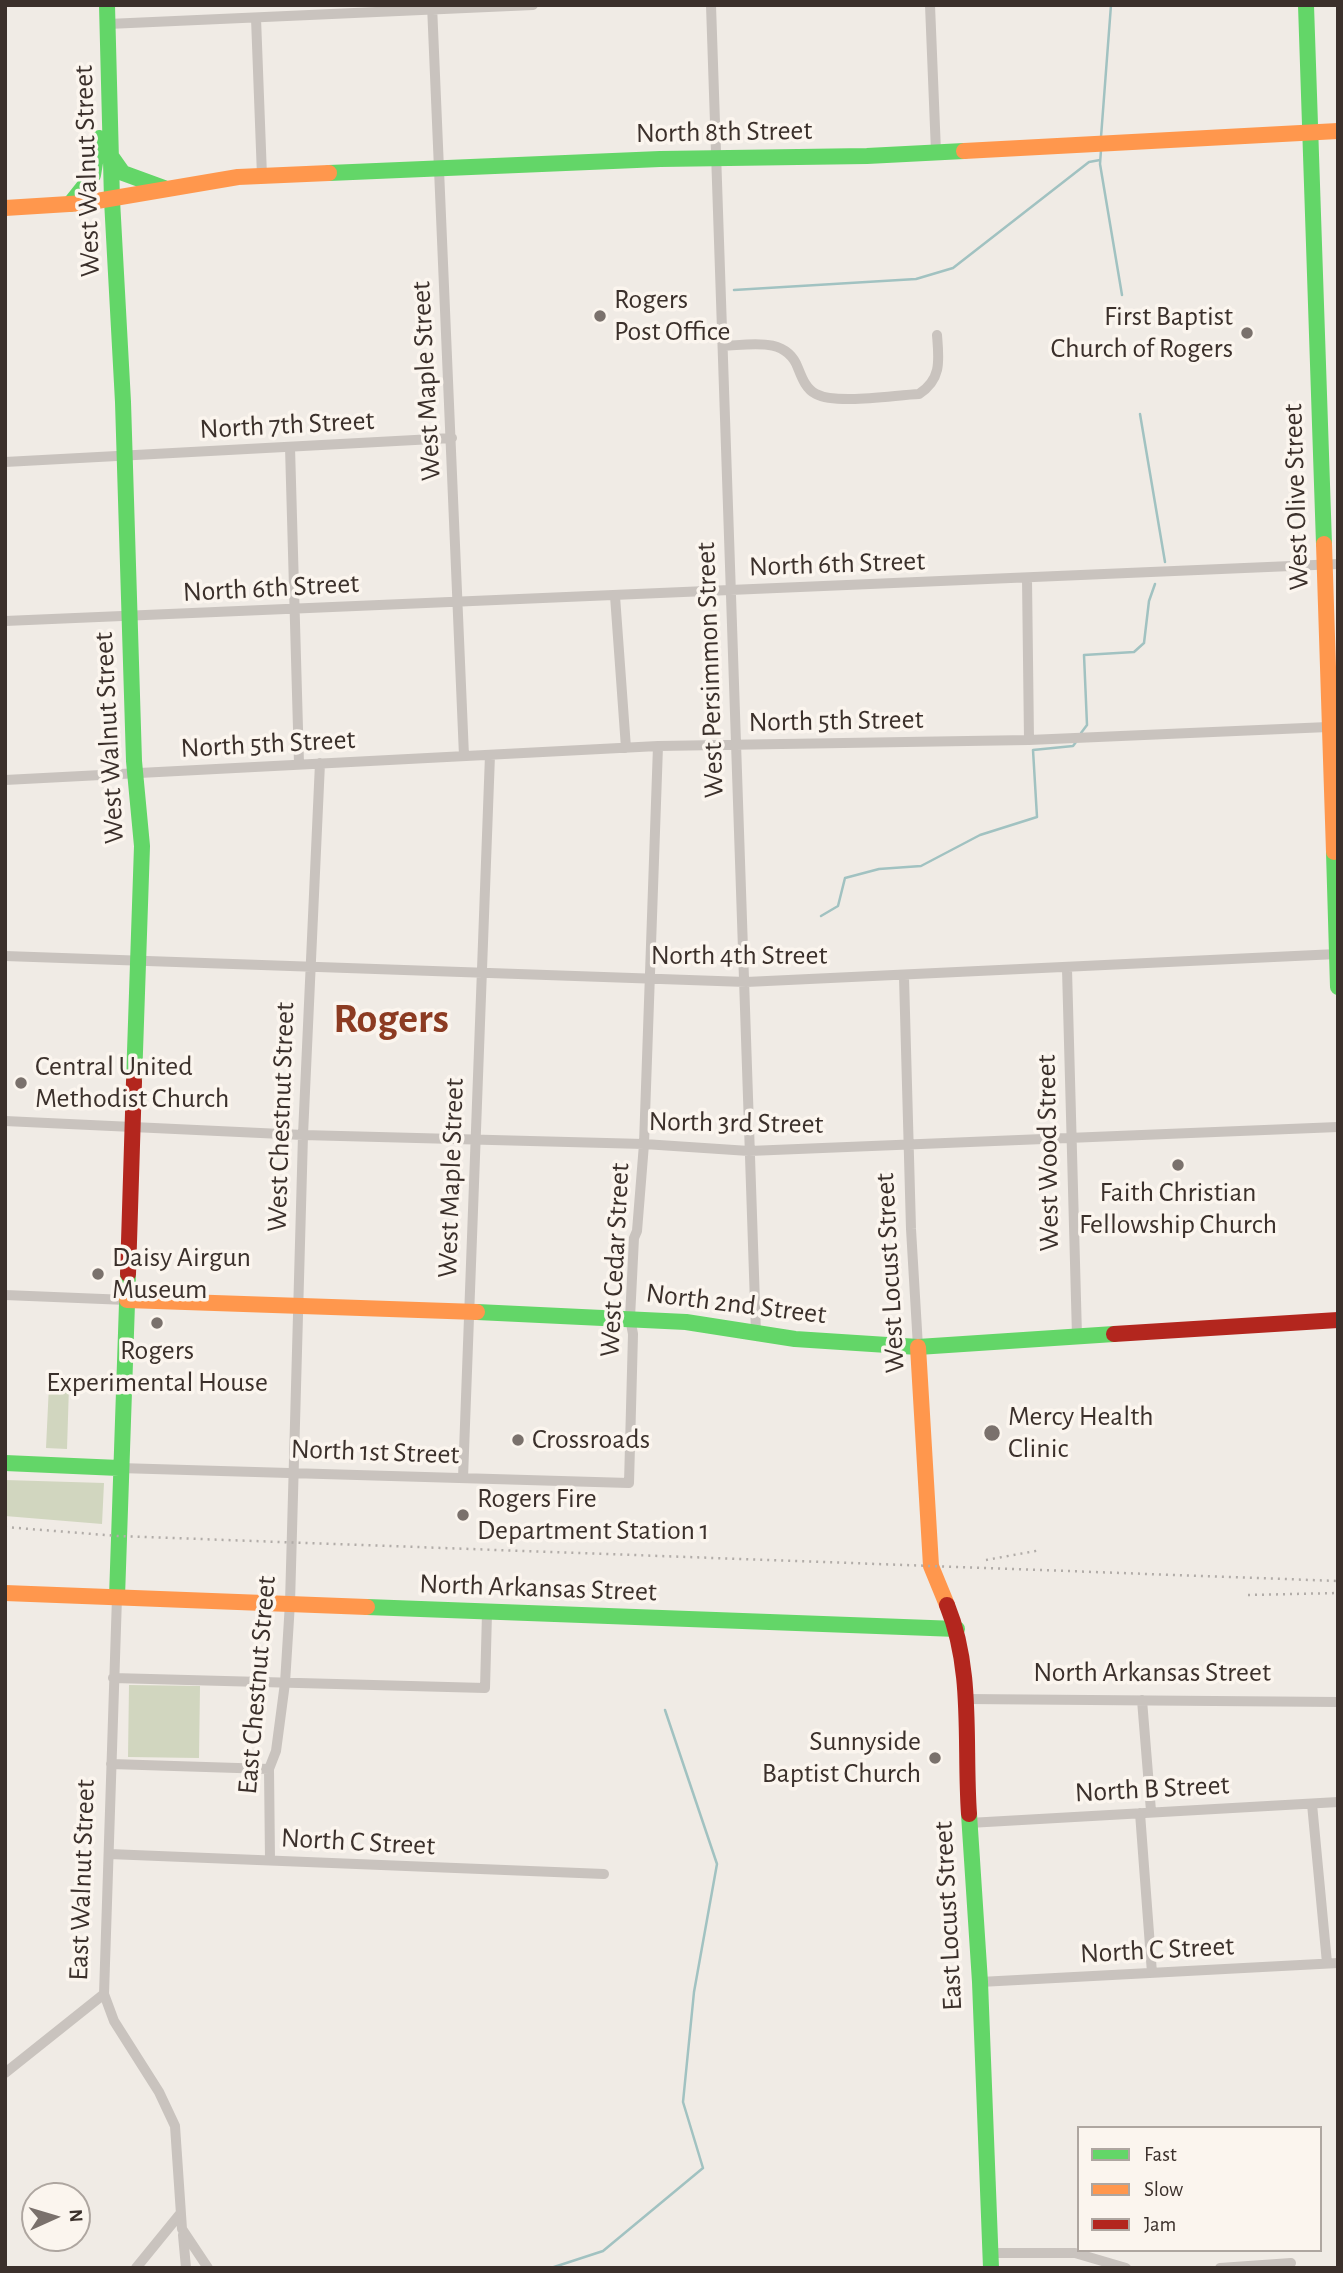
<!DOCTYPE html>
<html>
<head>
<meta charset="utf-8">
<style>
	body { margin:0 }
	#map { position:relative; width:1343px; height:2273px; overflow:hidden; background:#f0ebe5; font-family:"Alegreya Sans",sans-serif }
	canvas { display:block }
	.frame { position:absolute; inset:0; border:7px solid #3b302b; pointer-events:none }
	.legend { position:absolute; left:1077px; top:2126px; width:245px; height:126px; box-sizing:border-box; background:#fbf5ee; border:2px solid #aea6a0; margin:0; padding:9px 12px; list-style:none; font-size:21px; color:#3b302b }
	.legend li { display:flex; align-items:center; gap:14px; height:35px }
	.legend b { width:35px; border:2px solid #aea6a0 }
	.north { position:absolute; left:21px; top:2182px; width:70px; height:70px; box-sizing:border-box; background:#fbf5ee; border:2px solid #aea6a0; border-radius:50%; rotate:86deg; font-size:19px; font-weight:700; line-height:28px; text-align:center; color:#3b302b }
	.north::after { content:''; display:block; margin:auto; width:24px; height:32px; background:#7a716c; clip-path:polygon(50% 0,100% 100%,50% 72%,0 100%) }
</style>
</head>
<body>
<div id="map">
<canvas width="1343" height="2273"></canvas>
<div class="frame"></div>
<ul class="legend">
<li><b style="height:9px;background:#63d668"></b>Fast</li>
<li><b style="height:9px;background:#ff974d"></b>Slow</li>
<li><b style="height:9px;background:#b3261e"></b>Jam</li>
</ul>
<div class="north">N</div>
</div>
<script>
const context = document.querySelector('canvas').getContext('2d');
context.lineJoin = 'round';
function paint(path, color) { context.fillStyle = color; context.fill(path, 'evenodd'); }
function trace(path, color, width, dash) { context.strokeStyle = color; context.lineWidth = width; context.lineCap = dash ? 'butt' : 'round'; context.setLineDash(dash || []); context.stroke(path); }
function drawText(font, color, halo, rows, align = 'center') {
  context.font = font + ' "Alegreya Sans",sans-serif'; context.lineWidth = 7; context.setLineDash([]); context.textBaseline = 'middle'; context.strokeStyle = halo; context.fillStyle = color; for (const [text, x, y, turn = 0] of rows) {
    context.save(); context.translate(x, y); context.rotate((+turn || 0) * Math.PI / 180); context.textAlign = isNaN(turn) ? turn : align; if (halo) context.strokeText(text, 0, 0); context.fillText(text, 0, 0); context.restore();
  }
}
paint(new Path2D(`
	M49,1385L69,1386L67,1449L46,1448Z
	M5,1480L104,1483L102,1524L5,1516Z
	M129,1685L200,1686L199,1758L128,1757Z`), '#d1d6bf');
trace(new Path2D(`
	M1101,137L1111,5
	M1101,150L1100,164L1122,295
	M734,290L916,279L953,268L1089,162L1100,160
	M1140,414L1165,562
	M1081,733L1087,725L1084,655L1134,652L1144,643L1149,601L1155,584
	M821,916L838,906L845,878L879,869L921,866L980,835L1037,817L1033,750L1073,746L1076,742
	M551,2268L603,2251L703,2168L683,2102L694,1992L717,1864L665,1710`), '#a1c2c1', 2.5);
trace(new Path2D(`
	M432,5L464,756
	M711,5L756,1333
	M930,5L936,152
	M256,18L262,176
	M108,24L533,5
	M723,346C750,345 786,336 798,368C802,378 806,389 816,394C837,405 894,395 919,394C942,379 939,360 937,335
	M290,447L299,764
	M5,462L452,438
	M1027,579L1029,740
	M615,596L626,748
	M5,621L1338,564
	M5,780L658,746L1029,740L1328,727
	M5,956L746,982L1337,954
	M1067,969L1077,1336
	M904,977L911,1229L918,1347
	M5,1121L303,1135L644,1144L749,1151L1338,1127
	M5,1295L127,1300
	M119,1468L629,1483L633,1334L630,1318L634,1238L637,1231L644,1144L658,746
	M463,1478L490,755
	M117,1597L104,1994L114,2021L159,2092L175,2126L182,2229L208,2268
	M113,1678L485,1688L487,1613
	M966,1699L1338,1702
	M1142,1700L1151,1811
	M111,1764L269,1769
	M1312,1804L1327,1963
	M1140,1813L1152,1973
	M969,1823L1338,1802
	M109,1854L604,1874
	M270,1860L269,1769L276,1751L285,1683L290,1603L303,1135L320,763
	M980,1982L1338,1963
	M5,2073L104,1994
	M183,2235L186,2268
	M990,2253H1075L1126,2268
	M136,2268L180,2214
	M1220,2268L1291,2263`), '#c9c3be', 10);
trace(new Path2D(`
	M107,5L112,200
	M1306,5L1324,544
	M111,156L123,173L164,188
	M329,173L660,159L867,156L964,151
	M112,200L123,402L134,761L142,846L134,1081
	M70,204L93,175L99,138
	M1334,852L1338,987
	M477,1312L686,1322L795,1339L918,1347L1114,1334
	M5,1463L119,1468
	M117,1597L128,1274
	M367,1607L957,1629
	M969,1814L980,1982L991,2268`), '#63d668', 16);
trace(new Path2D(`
	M964,151L1338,131
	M5,208L85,203L238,177L329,173
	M1324,544L1334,852
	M127,1300L477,1312
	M918,1347L931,1566L947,1605
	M5,1593L367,1607`), '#ff974d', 16);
trace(new Path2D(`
	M128,1274L134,1081
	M1114,1334L1338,1320
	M947,1605C974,1671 964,1744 969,1814`), '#b3261e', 16);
trace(new Path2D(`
	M5,1527L118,1536L1338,1581
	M986,1560L1041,1550
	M1248,1595L1338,1593`), '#b1aca8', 2.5, [2, 5]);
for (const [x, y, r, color] of [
	[600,316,7,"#7a716c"],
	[1247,333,7,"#7a716c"],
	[21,1083,7,"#7a716c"],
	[1178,1165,7,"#7a716c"],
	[98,1274,7,"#7a716c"],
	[157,1323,7,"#7a716c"],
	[992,1433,9,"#7a716c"],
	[518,1440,7,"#7a716c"],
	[463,1515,7,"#7a716c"],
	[935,1758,7,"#7a716c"]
]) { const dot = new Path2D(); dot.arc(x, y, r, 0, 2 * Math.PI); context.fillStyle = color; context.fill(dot); trace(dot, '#fbf5ee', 2.5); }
drawText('28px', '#3b302b', '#fbf5ee', [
	["North 8th Street",724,132,-1],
	["West Walnut Street",87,171,-92],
	["West Maple Street",426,381,-93],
	["North 7th Street",287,425,-3],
	["West Olive Street",1296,497,-92],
	["North 6th Street",837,564,-2],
	["North 6th Street",271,588,-3],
	["West Persimmon Street",710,670,-92],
	["North 5th Street",836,721,-1],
	["West Walnut Street",109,738,-93],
	["North 5th Street",268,744,-3],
	["North 4th Street",739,956],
	["West Chestnut Street",281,1117,-88],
	["North 3rd Street",736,1123,1],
	["West Wood Street",1048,1153,-91],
	["West Maple Street",451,1178,-88],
	["West Cedar Street",615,1260,-87],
	["West Locust Street",890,1273,-93],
	["North 2nd Street",736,1304,7],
	["North 1st Street",375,1452,2],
	["North Arkansas Street",538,1588,2],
	["North Arkansas Street",1152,1673],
	["East Chestnut Street",257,1685,-85],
	["North B Street",1152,1789,-3],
	["North C Street",358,1842,3],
	["East Walnut Street",82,1880,-88],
	["East Locust Street",948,1916,-93],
	["North C Street",1157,1950,-3]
]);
drawText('28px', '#3b302b', '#fbf5ee', [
	["Rogers",614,300],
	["Post Office",614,332],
	["First Baptist",1233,317,"right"],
	["Church of Rogers",1233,349,"right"],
	["Central United",35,1067],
	["Methodist Church",35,1099],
	["Faith Christian",1178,1193,"center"],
	["Fellowship Church",1178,1225,"center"],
	["Daisy Airgun",112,1258],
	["Museum",112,1290],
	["Rogers",157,1351,"center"],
	["Experimental House",157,1383,"center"],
	["Mercy Health",1008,1417],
	["Clinic",1008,1449],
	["Crossroads",532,1440],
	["Rogers Fire",477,1499],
	["Department Station 1",477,1531],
	["Sunnyside",921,1742,"right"],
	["Baptist Church",921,1774,"right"]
], 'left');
drawText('bold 42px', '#8c3b22', '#fbf5ee', [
	["Rogers",391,1019]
]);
</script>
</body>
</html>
